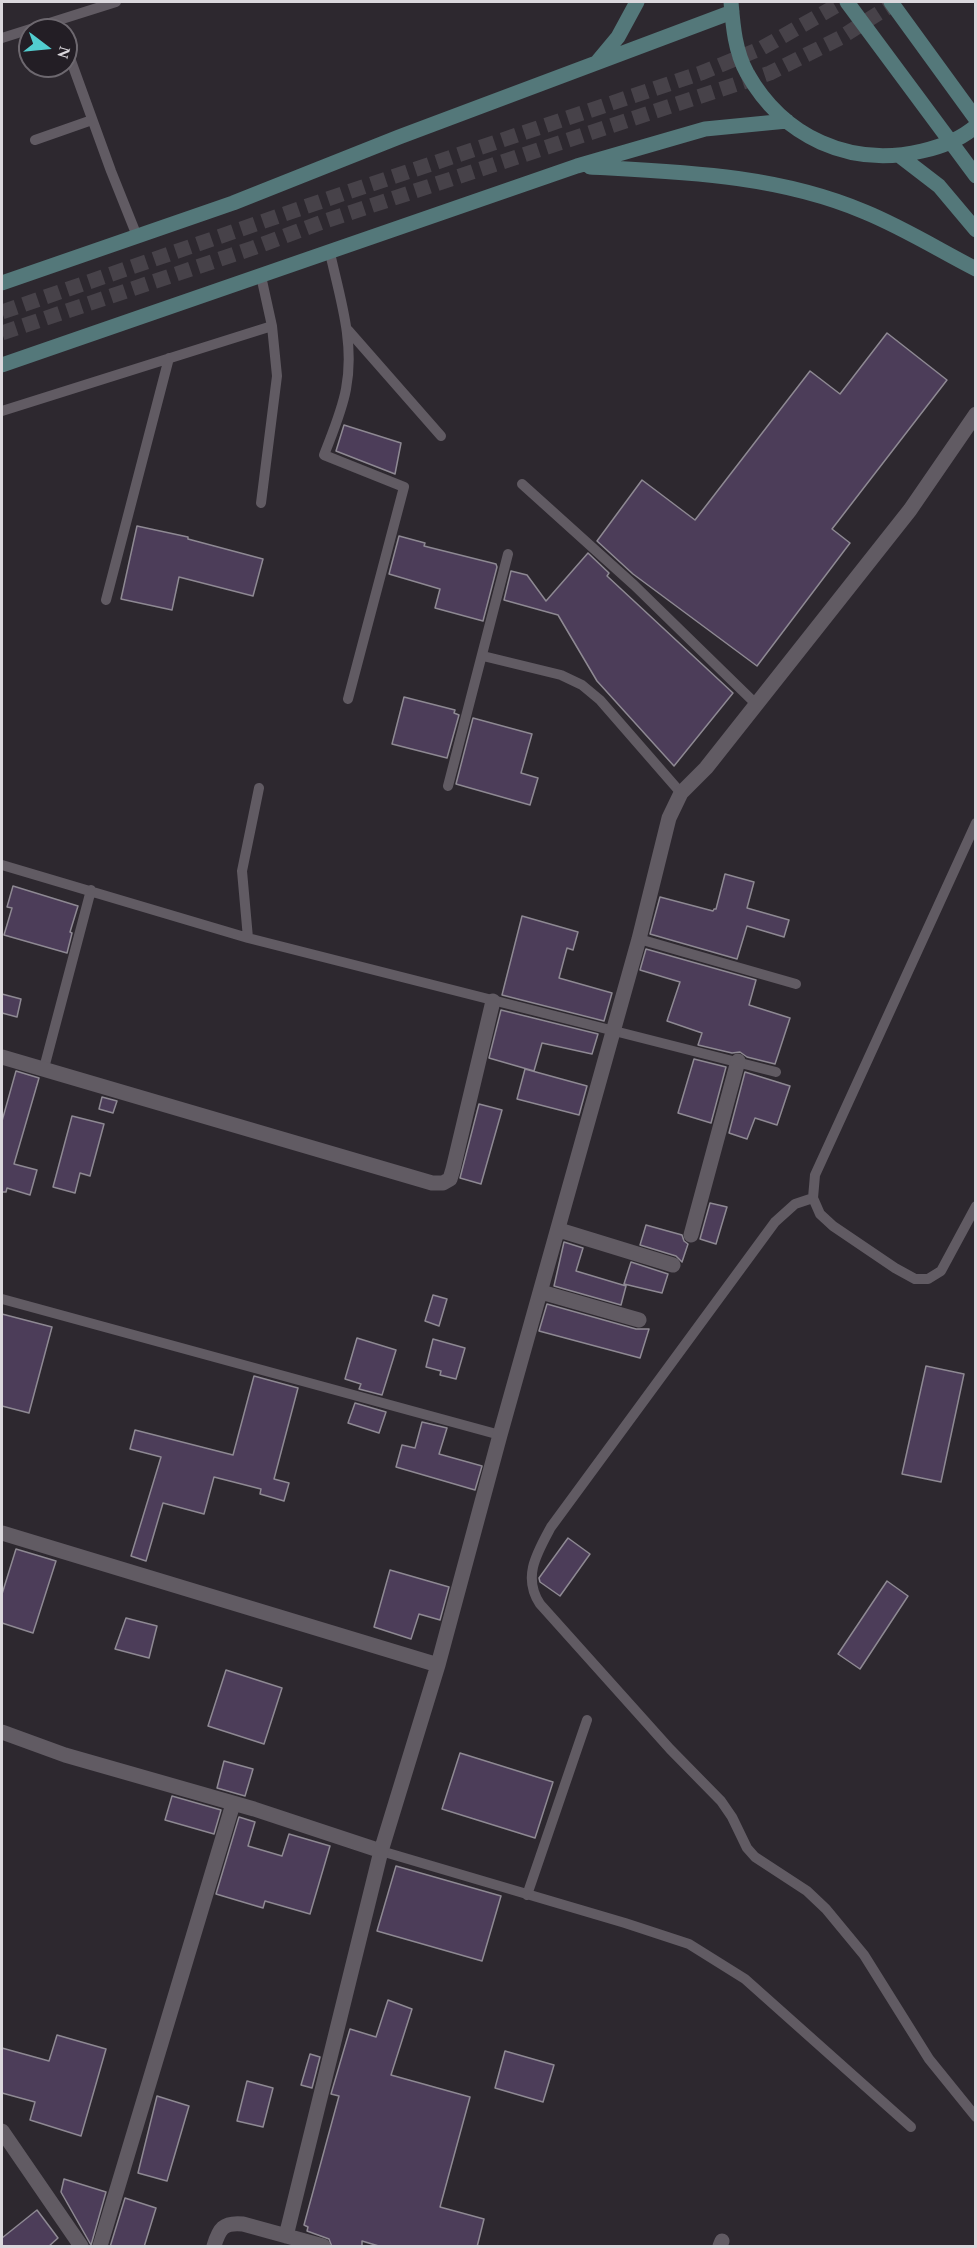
<!DOCTYPE html>
<html>
<head>
<meta charset="utf-8">
<style>
	body { margin:0 }
	#map { position:relative; width:977px; height:2248px; overflow:hidden; background:#2d282f; font-family:Georgia,serif }
	canvas { display:block }
	.frame { position:absolute; inset:0; border:3px solid #dbd8dd; pointer-events:none }
	.north { position:absolute; left:18px; top:18px; width:60px; height:60px; box-sizing:border-box; background:#231e25; border:2px solid #6d686f; border-radius:50%; rotate:106deg; font-size:16px; font-weight:700; line-height:24px; text-align:center; color:#dbd8dd }
	.north::after { content:''; display:block; margin:auto; width:21px; height:27px; background:#52cdcf; clip-path:polygon(50% 0,100% 100%,50% 72%,0 100%) }
</style>
</head>
<body>
<div id="map">
<canvas width="977" height="2248"></canvas>
<div class="frame"></div>
<div class="north">N</div>
</div>
<script>
const context = document.querySelector('canvas').getContext('2d');
context.lineJoin = 'round';
function paint(path, color) { context.fillStyle = color; context.fill(path, 'evenodd'); }
function trace(path, color, width, dash) { context.strokeStyle = color; context.lineWidth = width; context.lineCap = dash ? 'butt' : 'round'; context.setLineDash(dash || []); context.stroke(path); }
const building = new Path2D(`
	M887,333L947,380L832,529L850,543L757,666L633,574L597,541L642,480L695,520L810,371L840,394Z
	M344,425L401,443L395,474L336,451Z
	M137,526L188,537V539L263,559L253,596L179,577L172,610L121,599Z
	M399,536L425,543L424,546L496,564L497,567L483,621L435,608L440,589L389,574Z
	M588,553L609,573L607,576L733,693L674,766L597,681L558,615L504,600L511,571L527,575L546,601Z
	M404,697L455,710L454,713L459,715L447,758L392,744Z
	M473,718L532,734L521,773L538,778L530,805L456,784Z
	M725,874L754,882L747,908L789,920L784,937L747,926L737,959L650,934L660,897L713,911L714,909H716Z
	M13,886L78,906L70,932L72,933L67,953L4,935L12,908L7,907Z
	M522,916L578,932L573,950L567,948L559,978L612,993L604,1021L502,995Z
	M646,949L756,980L749,1005L790,1018L775,1064L747,1057L740,1052L732,1053L698,1045L702,1033L667,1021L680,982L640,970Z
	M2,994L21,999L17,1017L2,1013Z
	M501,1010L598,1034L592,1054L542,1043L534,1071L489,1058Z
	M694,1059L726,1067L711,1123L678,1113Z
	M525,1069L587,1086L579,1115L517,1099Z
	M16,1071L39,1078L14,1164L37,1170L30,1195L7,1188L6,1192H2V1121Z
	M745,1072L790,1086L777,1125L755,1118L747,1139L729,1133Z
	M102,1097L117,1101L113,1113L99,1109Z
	M479,1104L502,1110L481,1184L460,1178Z
	M72,1116L104,1124L90,1176L80,1173L75,1193L53,1187Z
	M710,1203L727,1207L716,1244L700,1239Z
	M646,1225L682,1235L684,1241L688,1244L682,1262L676,1256L640,1245Z
	M564,1242L583,1248L576,1271L626,1286L621,1305L554,1286Z
	M631,1262L668,1274L662,1293L624,1284Z
	M433,1295L447,1299L439,1326L425,1321Z
	M547,1304L636,1329H649L640,1358L539,1331Z
	M2,1314L52,1327L29,1413L2,1406Z
	M357,1338L396,1350L382,1395L359,1389L361,1384L345,1379Z
	M433,1339L465,1348L456,1379L440,1375L441,1371L426,1367Z
	M926,1366L964,1374L941,1482L902,1474Z
	M254,1376L298,1388L274,1479L289,1483L284,1501L260,1494L261,1489L214,1477L204,1514L163,1503L146,1561L131,1556L161,1457L130,1449L135,1430L233,1455Z
	M355,1403L386,1412L379,1433L348,1423Z
	M422,1422L447,1428L439,1454L482,1466L475,1490L396,1467L402,1445L415,1448Z
	M568,1538L590,1554L560,1596L540,1582L539,1578Z
	M16,1549L56,1561L33,1633L2,1623V1594Z
	M390,1570L449,1587L440,1620L419,1614L411,1639L374,1627Z
	M887,1581L908,1596L860,1669L838,1654Z
	M126,1618L157,1626L149,1658L115,1649Z
	M226,1670L282,1688L264,1744L208,1726Z
	M460,1753L553,1782L535,1838L442,1809Z
	M224,1761L253,1769L245,1796L217,1788Z
	M172,1796L221,1810L214,1834L165,1820Z
	M239,1817L255,1822L248,1846L282,1856L289,1834L330,1846L310,1914L265,1901L263,1908L216,1894Z
	M396,1866L501,1896L482,1961L377,1931Z
	M388,2000L412,2009L391,2075L470,2097L440,2207L484,2219L477,2247H382L362,2241V2247H332L329,2239L307,2231L308,2227L304,2225L339,2096L331,2094L350,2029L376,2037Z
	M57,2035L106,2049L81,2136L30,2120L35,2102L2,2093V2048L49,2061Z
	M505,2051L554,2065L543,2102L495,2088Z
	M310,2054L320,2057L312,2088L301,2085Z
	M247,2081L273,2088L263,2127L237,2121Z
	M157,2096L189,2106L167,2181L138,2173Z
	M64,2179L106,2192L91,2245L61,2192Z
	M125,2198L156,2208L144,2247H110Z
	M37,2210L58,2238L48,2247H2V2238Z`);
paint(building, '#4c3d59');
trace(building, '#8e8993', 1.5);
trace(new Path2D(`
	M2,312L345,193L701,73L762,48L843,2
	M2,333L253,248L325,221L770,73L840,38L896,2`), '#474249', 15, [15, 8]);
trace(new Path2D(`
	M2,38L116,2
	M66,47L111,171L137,236
	M35,140L92,120
	M330,253C340,298 355,343 346,389C342,411 332,434 324,455L404,487L348,699
	M348,330L441,436
	M2,411L272,326
	M522,484L634,585L757,705
	M261,503L277,376L272,326L261,276
	M106,600L169,358
	M483,656L561,675L582,685L600,700L681,793
	M448,786L508,554
	M976,823L815,1175L813,1198L820,1214L833,1226L895,1268L915,1279H928L941,1271L976,1206
	M2,865L248,938L776,1072
	M248,938L242,871L259,788
	M639,939L796,984
	M44,1068L91,890
	M813,1198L795,1204L775,1222L551,1527C537,1553 522,1577 540,1604L670,1749L721,1801L732,1817L747,1848L755,1857L807,1891L826,1909L864,1955L929,2059L976,2117
	M2,1299L500,1435
	M381,1851L625,1923L689,1944L745,1979L911,2127
	M527,1895L587,1720`), '#615b63', 10);
trace(new Path2D(`
	M2,1057L432,1183H443L450,1179L453,1169L493,1001
	M559,1230L673,1265
	M691,1235L738,1061
	M541,1292L639,1320
	M2,1533L438,1665
	M2,1732L65,1755L254,1809L381,1851
	M2,2131L81,2246
	M286,2236L381,1851L438,1665L500,1435L639,939L669,818L681,793L706,768L910,510L976,414
	M100,2246L233,1804
	M214,2246C219,2229 223,2222 243,2224L323,2246
	M720,2246L722,2241`), '#615b63', 15);
trace(new Path2D(`
	M731,2C733,26 735,51 747,73C783,137 850,168 922,151C940,147 961,139 976,126
	M847,2L976,176
	M891,2L976,119
	M598,61L618,37L637,2
	M900,156L939,186L976,230
	M590,167C684,172 778,175 865,212C904,228 939,250 976,269
	M2,283L233,203L399,137L732,12
	M2,365L577,166L705,129L787,121`), '#54787a', 15);
</script>
</body>
</html>
